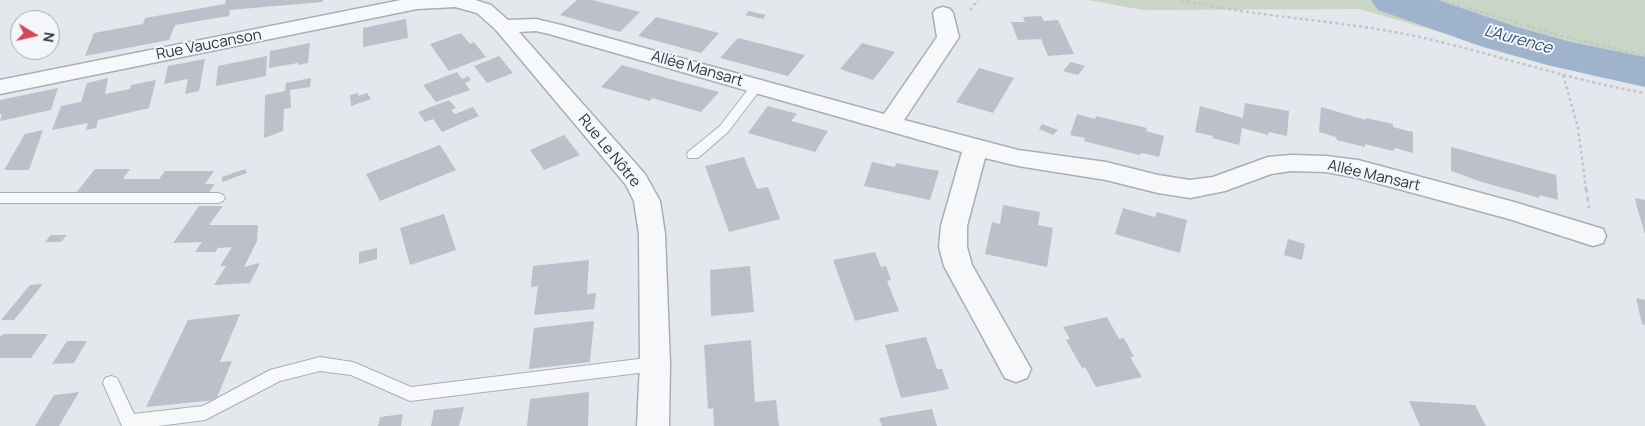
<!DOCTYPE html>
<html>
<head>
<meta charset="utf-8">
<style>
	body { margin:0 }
	#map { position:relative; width:1645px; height:426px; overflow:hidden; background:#e4e7ec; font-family:Manrope,sans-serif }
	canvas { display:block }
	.north { position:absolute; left:10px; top:10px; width:50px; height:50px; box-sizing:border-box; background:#f4f6f9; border:1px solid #a4a8b1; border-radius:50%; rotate:99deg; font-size:14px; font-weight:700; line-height:20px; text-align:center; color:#2b3445 }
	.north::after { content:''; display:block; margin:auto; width:18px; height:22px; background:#d1495b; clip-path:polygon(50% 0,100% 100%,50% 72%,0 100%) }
</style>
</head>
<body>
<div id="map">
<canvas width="1645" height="426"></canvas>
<div class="north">N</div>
</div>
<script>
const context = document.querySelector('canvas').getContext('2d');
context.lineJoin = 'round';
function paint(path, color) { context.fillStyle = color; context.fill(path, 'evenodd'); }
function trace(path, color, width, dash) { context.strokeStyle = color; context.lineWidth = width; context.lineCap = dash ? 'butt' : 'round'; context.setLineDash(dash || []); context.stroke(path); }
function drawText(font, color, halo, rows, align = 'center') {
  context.font = font + ' Manrope,sans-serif'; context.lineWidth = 4; context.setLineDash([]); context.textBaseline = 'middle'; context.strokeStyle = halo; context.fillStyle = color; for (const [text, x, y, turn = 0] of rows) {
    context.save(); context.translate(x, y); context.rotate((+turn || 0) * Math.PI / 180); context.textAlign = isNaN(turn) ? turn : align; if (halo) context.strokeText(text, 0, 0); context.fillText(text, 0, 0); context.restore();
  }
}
paint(new Path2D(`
	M1088,0H1645V85L1598,77L1359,9L1143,10Z`), '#c9d6c5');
paint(new Path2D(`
	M1371,0H1438L1514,26L1571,42L1645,57V87L1547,65L1480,46L1378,10Z`), '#9fb4cc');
paint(new Path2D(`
	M226,0H323L322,2L230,10L229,16L175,25L169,40L85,56L94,33L143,24L145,18L225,4Z
	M577,0H592L640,12L620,32L560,15Z
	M749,11L766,15L763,19L745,15Z
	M1041,16L1044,21L1058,20L1074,54L1048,56L1041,39L1018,40L1011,22H1025L1023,17Z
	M656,17L688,25L719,33L701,53L638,36Z
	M406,19L408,38L363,47V28Z
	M461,33L470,44L474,42L486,57L449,71L430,44Z
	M738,38L770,46L805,55L788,76L720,58Z
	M310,43L308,63L298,65V63L269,68L270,51Z
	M862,43L895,52L873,80L840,69Z
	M267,56L266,76L216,86L218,66Z
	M499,56L513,73L487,83L474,66Z
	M205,59L199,91L185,94L188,79L164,84L168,66Z
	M1071,62L1085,66L1078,75L1063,71Z
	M622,65L670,79L719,92L701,112L652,98L650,101L601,87Z
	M979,68L1014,78L993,113L956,102Z
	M457,72L462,79L468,76L471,80L465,83L470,90L436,102L423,85Z
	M108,78L105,94L130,89L131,85L156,80L149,108L98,120L96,128L86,130L88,123L52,130L61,106L81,102L87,83Z
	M311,78L310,87L290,90L291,108L284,109L283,131L264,138L265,95L285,91L286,83Z
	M58,88L51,110L0,121L2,114H0V100Z
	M358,93V96L367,93L371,99L351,106L350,95Z
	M449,100L456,108L451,110L455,114L473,107L479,116L442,132L433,119L425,122L418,112Z
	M1245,103L1289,111L1287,136L1269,132L1268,135L1242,128L1239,145L1212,138L1213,136L1195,132L1200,106L1243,118Z
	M768,106L797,114L791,121L828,131L815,152L748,133Z
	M1321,107L1366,120V118L1393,124V127L1413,132V153L1395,148L1393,151L1365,144V147L1337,140L1336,137L1319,132Z
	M1077,114L1095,119L1096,116L1147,128L1146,131L1164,136L1159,157L1142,153L1139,155L1084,141L1085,138L1070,135Z
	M1042,124L1058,130L1053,135L1039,129Z
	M43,130L29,170H4L25,134Z
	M564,135L580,155L544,170L530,150Z
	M440,145L456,170L380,201L366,174Z
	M1451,147L1556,175L1558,200L1539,195L1540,198L1485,183L1451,171Z
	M744,157L757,189L768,187L780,219L729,232L705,166Z
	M872,162L895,167L896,163L939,171L930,200L864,186Z
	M95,169H130L123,179H159L165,171H214L205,184H215L208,194H75Z
	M245,169L247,173L222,182V177Z
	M1635,198L1645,200V234L1637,207Z
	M1003,205L1040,212L1038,225L1053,228L1047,267L985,254L992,222L1000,224Z
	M199,206H223L209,225H258L257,241L244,267L260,263L250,283L214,285L226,266H220L232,247L218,248L215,252H195L202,242L173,243Z
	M1123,208L1155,217L1157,212L1187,220L1180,253L1115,234Z
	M444,214L456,250L410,265L400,228Z
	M51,235H67L61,242H45Z
	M1288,239L1305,244L1302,260L1284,255Z
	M377,248V259L359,264V252Z
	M875,252L881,267L886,266L891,280L887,281L899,311L855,321L833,260Z
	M589,260L587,294L596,293L594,309L534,315L538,286L531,287L533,266Z
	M750,266L754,312L711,316L710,270Z
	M43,284L14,320H1L30,285Z
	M1636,298L1645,300V325L1642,324Z
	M240,314L220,362L232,361L216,400L146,407L188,320Z
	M1107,317L1119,339L1124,338L1134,357H1130L1142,377L1096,387L1085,367L1082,368L1066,340L1070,339L1063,327Z
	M594,321L590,362L529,369L534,328Z
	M3,334H48L31,358H0V337Z
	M926,337L937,369H942L949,389L901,398L885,345Z
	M751,340L755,402L776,400L779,426H714L713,408L708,409L704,345Z
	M67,341H87L74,363L52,364Z
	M79,392L59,426H35L54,395Z
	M589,392L588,426H527L530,399Z
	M1409,401L1475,405L1486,426H1420Z
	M464,407L459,426H431L434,410Z
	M932,409L937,426H882L879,418Z
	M403,414L401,426H378L380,417Z`), '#bbc0ca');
const lane = new Path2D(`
	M757,82L763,86L728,132L698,158H688L687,155L688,152L720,126L753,83Z
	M0,193H218L223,195L225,198L223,201L218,203H0Z
	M320,357L353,362L411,387L655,357L661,359L663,364L661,369L655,371L410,401L351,375L320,371L280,381L205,420L158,426H122L103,383L105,378L111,376L117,378L134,414L203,406L270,370Z`);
const street = new Path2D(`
	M401,0H475L491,5L508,20L536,19L561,25L884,114L937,37L933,13L936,9L943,7L950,9L953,13L959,37L904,120L1018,150L1106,162L1158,175L1190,180L1213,177L1268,157L1291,155L1326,156L1358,160L1514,202L1603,229L1606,236L1603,243L1593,246L1509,219L1358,178L1326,172L1291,171L1271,174L1225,191L1190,198L1158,193L1106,180L1018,166L985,158L967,226V247L972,265L1031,369L1027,378L1016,382L1005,378L944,266L939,247L941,226L962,152L549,34L536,31L519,32L645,174L660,201L665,234L670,364L669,426H637L640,364L639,234L634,201L626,185L496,30L477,13L455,7L417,9L0,94V80Z`);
trace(lane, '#a9aeb7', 2);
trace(street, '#a9aeb7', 3);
trace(new Path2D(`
	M1181,0C1261,18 1344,20 1424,38C1498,55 1570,80 1645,93
	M1440,0L1551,33L1645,56
	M970,10L978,0
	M1563,75L1578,128L1586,189`), '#c2c5cb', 2.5, [3, 3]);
trace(new Path2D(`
	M1586,188L1589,208`), '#c2c5cb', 3, [4.5, 4.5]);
paint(lane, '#f7f8fa');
paint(street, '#f7f8fa');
drawText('15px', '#2b3445', '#f4f6f9', [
	["Rue Vaucanson",209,45,-11],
	["Allée Mansart",697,69,16],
	["Rue Le Nôtre",609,151,51],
	["Allée Mansart",1374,176,13]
]);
drawText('italic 16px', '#34527a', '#f4f6f9', [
	["L'Aurence",1518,40,15]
]);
</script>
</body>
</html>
